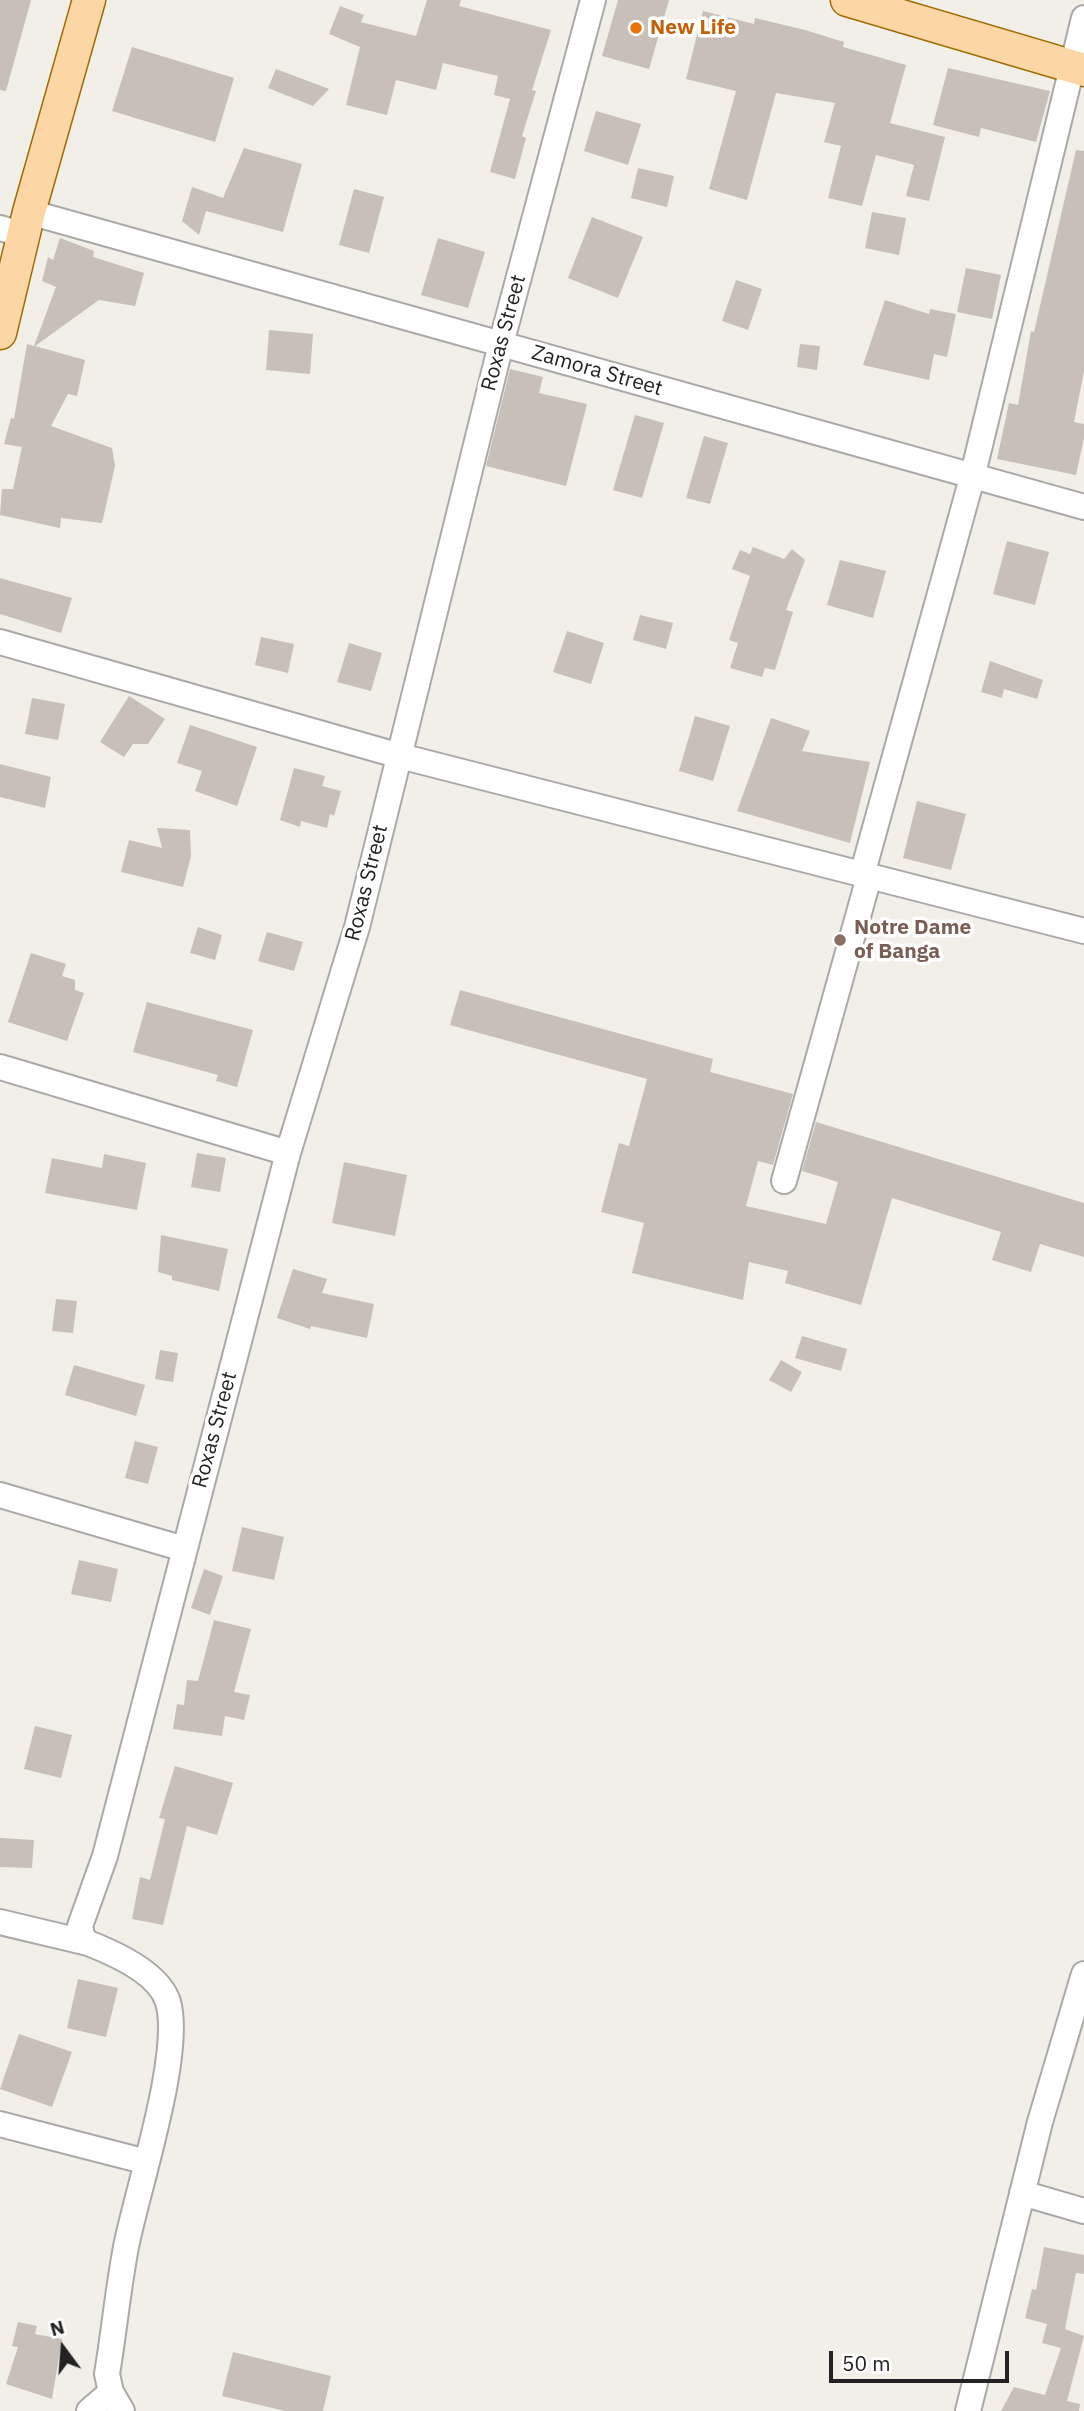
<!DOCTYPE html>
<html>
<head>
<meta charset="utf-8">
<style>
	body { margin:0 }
	#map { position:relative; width:1084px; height:2411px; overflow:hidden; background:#f2efe9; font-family:"IBM Plex Sans",sans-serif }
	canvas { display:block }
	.north { position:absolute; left:28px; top:2313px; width:70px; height:70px; -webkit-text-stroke:5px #fff; paint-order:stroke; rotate:344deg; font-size:19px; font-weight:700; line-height:28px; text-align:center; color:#222 }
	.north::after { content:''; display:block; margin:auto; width:24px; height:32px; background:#222; clip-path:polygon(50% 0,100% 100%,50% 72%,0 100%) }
	.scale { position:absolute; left:829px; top:2351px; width:180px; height:32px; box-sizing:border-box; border:4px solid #222; border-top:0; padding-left:9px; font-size:21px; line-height:24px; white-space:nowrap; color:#222; -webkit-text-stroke:5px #fff; paint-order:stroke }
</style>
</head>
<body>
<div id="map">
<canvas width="1084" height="2411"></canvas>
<div class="north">N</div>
<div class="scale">50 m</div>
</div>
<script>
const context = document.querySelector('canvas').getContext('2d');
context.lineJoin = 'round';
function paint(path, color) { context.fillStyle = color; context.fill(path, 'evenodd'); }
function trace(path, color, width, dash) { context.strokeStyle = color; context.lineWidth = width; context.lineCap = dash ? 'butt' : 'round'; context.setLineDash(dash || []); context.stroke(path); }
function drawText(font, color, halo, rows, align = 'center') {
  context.font = font + ' "IBM Plex Sans",sans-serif'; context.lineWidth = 7; context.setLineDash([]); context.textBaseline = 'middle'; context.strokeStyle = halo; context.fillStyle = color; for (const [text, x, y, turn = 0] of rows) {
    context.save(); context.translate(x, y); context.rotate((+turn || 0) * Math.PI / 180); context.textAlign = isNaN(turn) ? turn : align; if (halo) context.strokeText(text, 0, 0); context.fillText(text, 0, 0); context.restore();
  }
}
paint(new Path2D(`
	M0,0H31L6,91L0,90Z
	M427,0H461L459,6L551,30L532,90L536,91L522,136L526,138L515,179L490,172L510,99L494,95L498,76L443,63L436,90L396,80L387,115L346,105L360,47L329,34L340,6L364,15L361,22L416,36Z
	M618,0H669L649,69L602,56Z
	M703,11L754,24L755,18L805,30L844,42L843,47L906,65L890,123L945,137L929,201L906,196L914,165L876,155L862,206L828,198L841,146L824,142L835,103L776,93L747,200L709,189L736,91L686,79Z
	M132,47L234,78L215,142L112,111Z
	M948,68L1050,91L1036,142L981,128L979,137L933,125Z
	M276,69L329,89L313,106L268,88Z
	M596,111L641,124L628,165L584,151Z
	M244,148L302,164L283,232L206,211L199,235L182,221L192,187L223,198Z
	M1076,150L1084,151V371L1074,422L1084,424V438L1076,475L997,459L1009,403L1018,405L1031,331L1034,332Z
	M638,168L674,176L667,207L631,198Z
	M354,189L384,197L369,253L339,245Z
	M872,212L906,218L899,255L865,248Z
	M592,217L643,237L618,298L568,278Z
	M60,238L94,251L93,257L144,273L135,306L99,300L35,346L85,360L77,396L68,394L51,426L112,448L115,466L102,523L61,518L60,528L0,515L2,489H13L22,447L4,444L11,418L14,419L27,344L34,346L56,287L42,281L48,257L53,260Z
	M438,238L485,252L468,308L421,295Z
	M966,268L1001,275L992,319L957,312Z
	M736,280L762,289L748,330L722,321Z
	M885,300L929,314L930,309L956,314L947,357L934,354L929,380L863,365Z
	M269,330L313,334L310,374L266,370Z
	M800,344L820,346L817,370L797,367Z
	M510,369L543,377L539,393L587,404L566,486L486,466Z
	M635,415L664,423L642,498L613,490Z
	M704,436L728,443L710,504L686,498Z
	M1007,541L1049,552L1035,605L993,594Z
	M753,547L784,559L792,549L805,560L786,610L793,612L775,670L765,668L762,677L730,668L738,643L729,640L750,576L732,569L740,550L750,554Z
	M840,560L886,571L873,618L827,605Z
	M0,578L72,598L61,633L0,614Z
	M640,615L673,623L666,649L633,640Z
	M567,631L604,643L591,684L553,672Z
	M261,637L294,644L288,673L255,665Z
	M349,643L382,653L371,691L337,682Z
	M990,661L1043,680L1037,699L1004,689L1002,698L981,692Z
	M129,696L165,719L148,744H133L124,757L100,742Z
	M32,698L65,704L58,740L25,734Z
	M695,716L730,726L713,781L679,771Z
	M771,718L810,731L802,751L870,762L850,843L737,811Z
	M190,725L257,747L237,806L195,791L202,771L177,763Z
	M0,764L51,777L45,808L0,797Z
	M294,768L325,776L322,786L341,791L334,816L330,814L327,828L301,821L300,827L280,820Z
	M917,801L966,814L951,870L903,858Z
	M157,828L190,830L191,856L183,887L121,872L129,840L162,848Z
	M198,927L222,935L215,960L190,953Z
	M267,932L303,942L294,971L258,961Z
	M31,953L66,964L62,976L75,980V990L84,993L67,1041L8,1022Z
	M460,990L713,1059L710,1072L793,1094L773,1165L758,1161L746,1206L826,1224L838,1182L802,1171L816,1122L1084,1203V1257L1040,1244L1031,1272L992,1260L1001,1232L892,1198L861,1305L785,1283L788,1271L749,1262L743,1300L632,1273L644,1223L601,1212L619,1143L629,1146L647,1079L450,1025Z
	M147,1002L253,1030L237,1087L216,1081L218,1075L133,1052Z
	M197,1153L226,1158L220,1192L191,1187Z
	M104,1154L146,1163L137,1210L45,1193L52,1158L102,1168Z
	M344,1162L407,1175L395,1236L332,1223Z
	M161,1235L228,1249L219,1291L172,1280V1276L158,1272Z
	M293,1269L327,1279L322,1293L374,1304L367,1338L311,1326L310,1329L277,1318Z
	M56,1299L77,1301L73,1333L52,1331Z
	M802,1336L847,1349L841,1371L795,1358Z
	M160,1350L178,1353L173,1382L155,1379Z
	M781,1360L802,1372L791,1392L769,1380Z
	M74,1365L145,1385L136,1416L65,1395Z
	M135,1441L158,1447L148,1484L125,1478Z
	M242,1527L284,1537L274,1580L232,1571Z
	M79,1560L118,1569L111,1602L71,1594Z
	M204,1569L223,1576L210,1615L191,1608Z
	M214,1620L251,1629L234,1692L250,1695L244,1720L225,1716L222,1736L173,1729L177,1704L184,1705L187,1680L198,1681Z
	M35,1726L72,1735L61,1778L24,1769Z
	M175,1766L233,1783L217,1835L187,1826L163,1925L132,1919L140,1877L150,1880L165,1819L159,1818Z
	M0,1838L34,1840L32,1868L0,1867Z
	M78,1979L118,1988L106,2037L67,2028Z
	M19,2034L72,2052L52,2107L0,2089Z
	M1044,2247L1084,2255V2274L1076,2273L1065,2329L1084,2336L1067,2401L1080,2404L1079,2411H1001L1014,2387L1045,2395L1061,2348L1042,2343L1047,2324L1025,2318L1032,2289L1036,2290Z
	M18,2322L37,2326L35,2334L62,2339L52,2399L6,2384L18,2347L12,2346Z
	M233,2352L331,2376L323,2411H285L222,2396Z`), '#c7bfb8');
const minor = new Path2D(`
	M29,212L1084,507
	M0,228L24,235
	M0,642L400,756L1084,931
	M862,875L972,478L1084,18
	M0,1067L288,1153
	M784,1181L869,877
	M0,1495L184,1549
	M0,1922L88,1943
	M0,2124L147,2162
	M1022,2193L1084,2211
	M89,2411L111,2392
	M122,2411L111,2392L107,2374C114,2332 118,2289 126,2247C137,2190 183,2054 168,2002C159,1973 114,1953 88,1943L82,1936L80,1926L105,1856L288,1153L357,927L501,344L593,0
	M968,2411L1040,2122L1084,1974`);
const major = new Path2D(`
	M847,0L1084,70
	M0,333L29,212L89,0`);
trace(minor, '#a9a9a9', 28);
trace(major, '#a06b00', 35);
trace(minor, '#fff', 24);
trace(major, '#fcd6a4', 32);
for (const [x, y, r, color] of [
	[636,28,7,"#e8710a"],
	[840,940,7,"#8d6e63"]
]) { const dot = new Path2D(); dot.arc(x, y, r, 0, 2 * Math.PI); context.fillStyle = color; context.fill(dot); trace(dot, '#fff', 2.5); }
drawText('bold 21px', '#c56008', '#fff', [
	["New Life",650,28]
], 'left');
drawText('21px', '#222', '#fff', [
	["Roxas Street",504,333,-75],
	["Zamora Street",597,371,16],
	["Roxas Street",367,883,-76],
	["Roxas Street",215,1430,-75]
]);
drawText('bold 21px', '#785e54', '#fff', [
	["Notre Dame",854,928],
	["of Banga",854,952]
], 'left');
</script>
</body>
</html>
